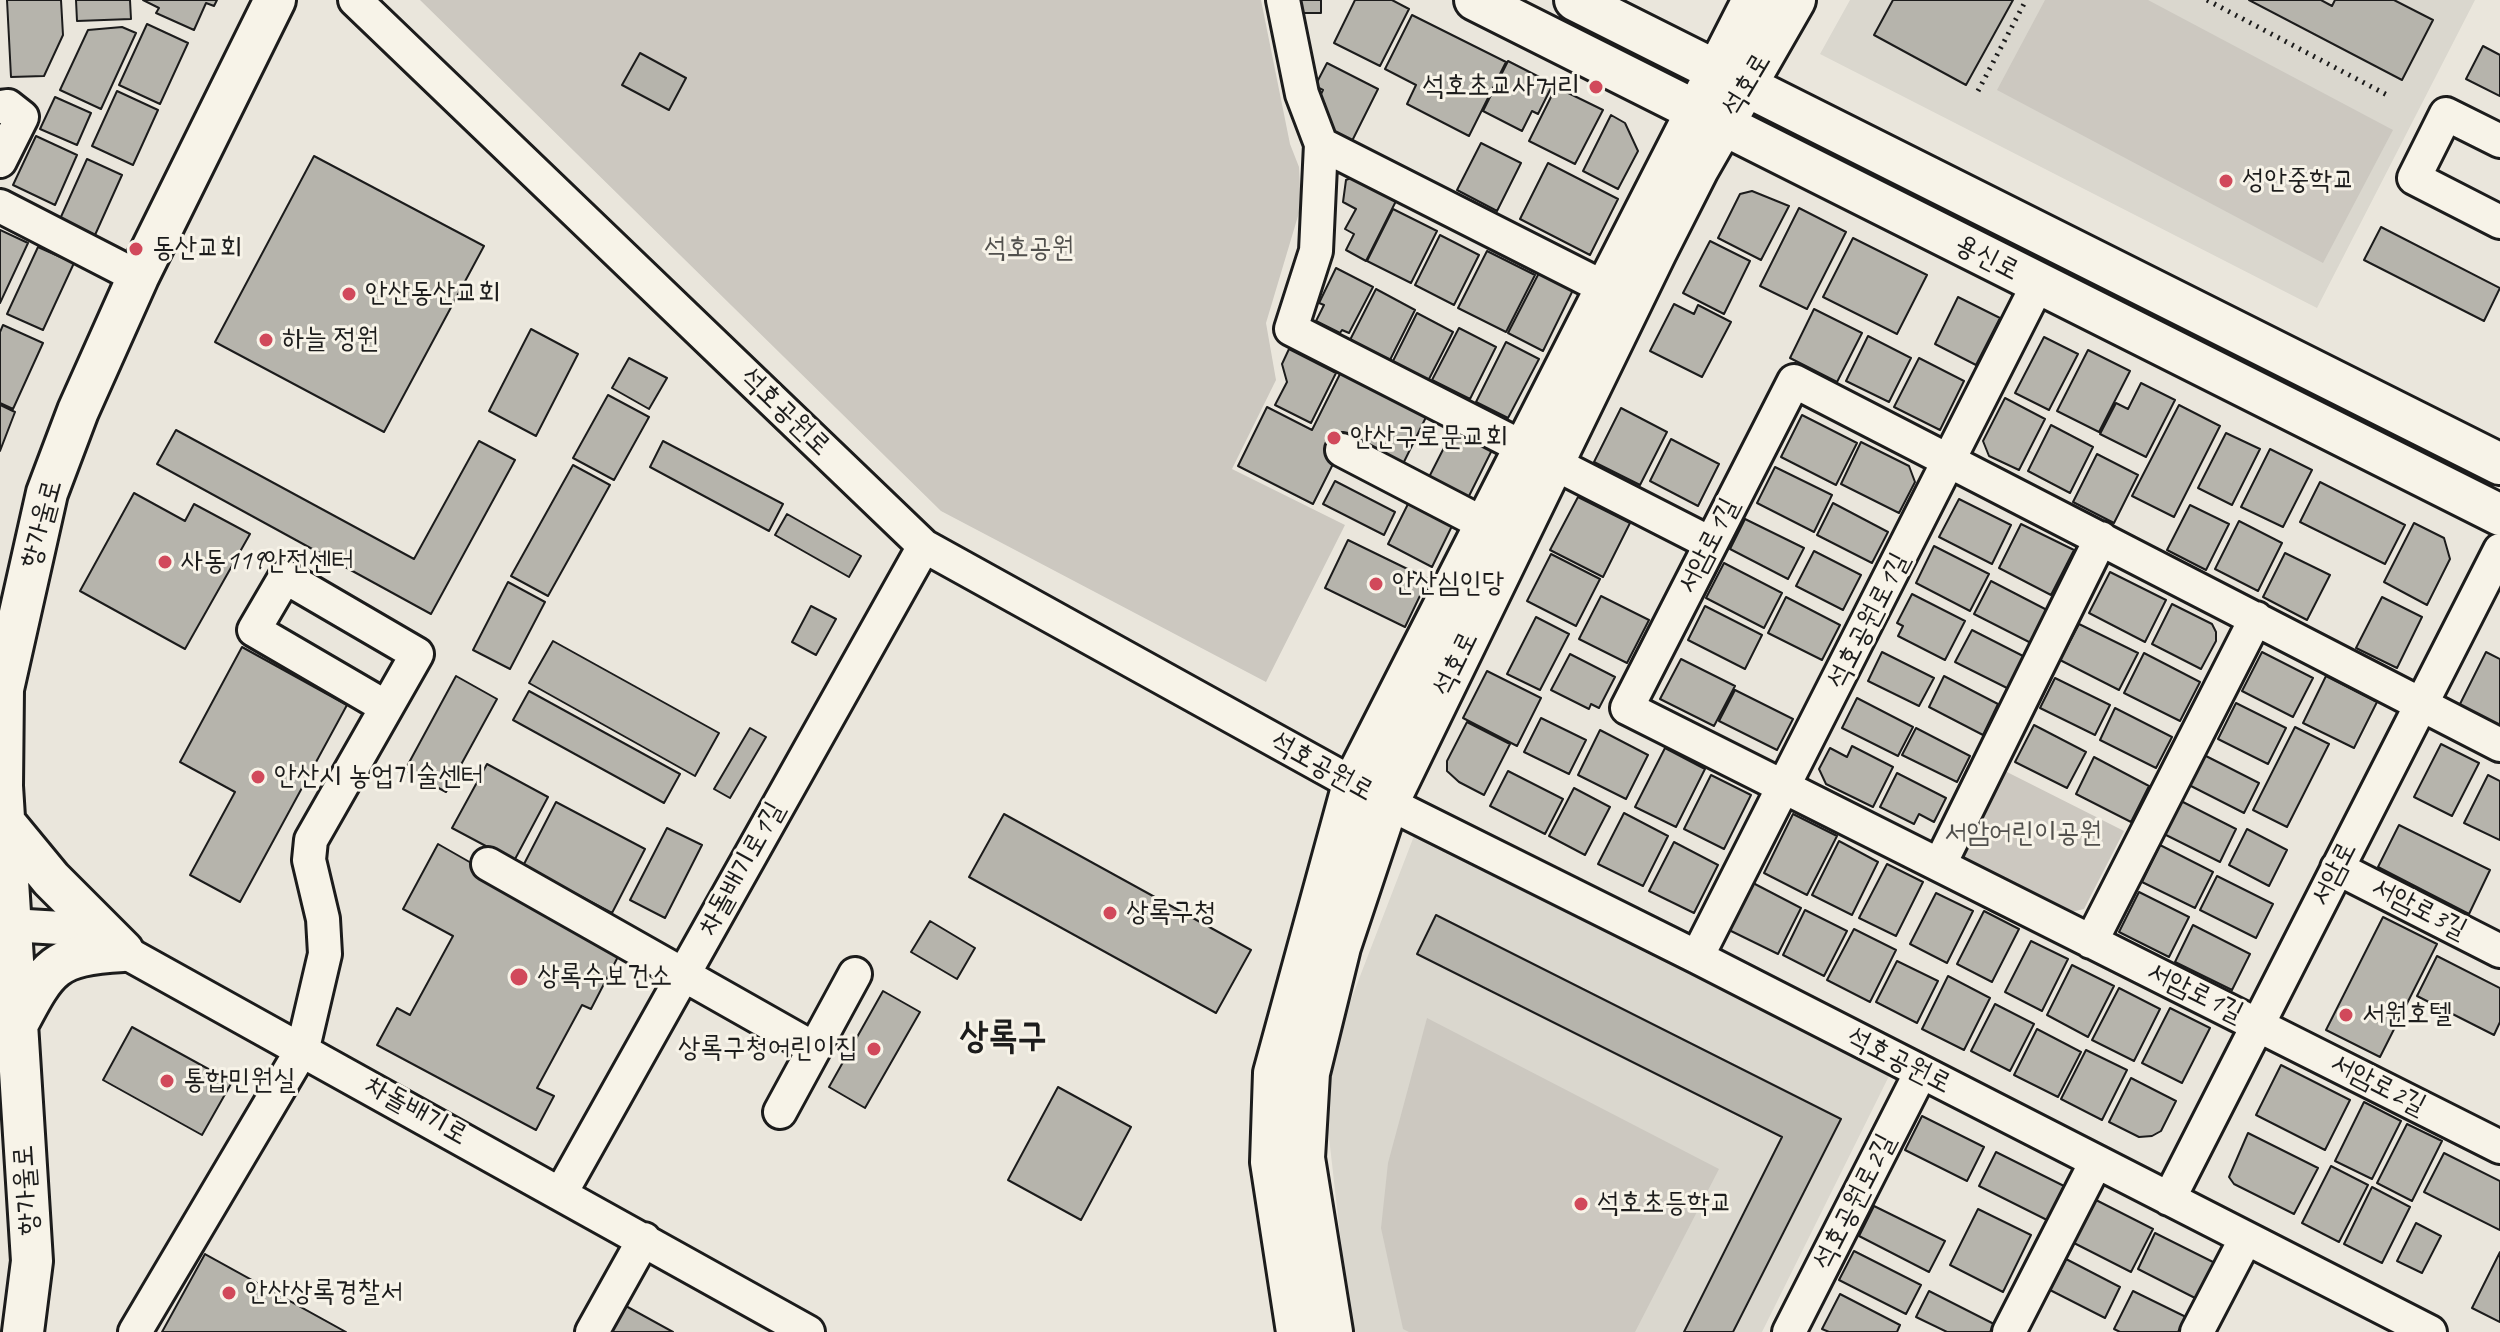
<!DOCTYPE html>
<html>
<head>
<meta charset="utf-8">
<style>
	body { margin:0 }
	canvas { display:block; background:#eae6dc }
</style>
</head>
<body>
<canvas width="2500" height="1332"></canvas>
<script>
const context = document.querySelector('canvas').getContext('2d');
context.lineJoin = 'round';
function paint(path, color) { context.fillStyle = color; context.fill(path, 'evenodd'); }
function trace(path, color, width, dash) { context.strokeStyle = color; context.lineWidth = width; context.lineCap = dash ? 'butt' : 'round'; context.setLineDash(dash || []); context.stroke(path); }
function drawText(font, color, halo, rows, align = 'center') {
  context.font = font + ' Caveat,"Poor Story",sans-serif'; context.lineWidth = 6; context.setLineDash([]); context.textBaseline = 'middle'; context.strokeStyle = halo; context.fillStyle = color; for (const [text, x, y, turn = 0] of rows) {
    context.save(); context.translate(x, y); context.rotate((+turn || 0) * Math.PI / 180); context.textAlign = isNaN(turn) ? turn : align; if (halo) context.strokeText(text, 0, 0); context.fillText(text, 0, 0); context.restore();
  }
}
paint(new Path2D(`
	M1850,0H2475L2317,308L1820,54Z
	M1414,836L1891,1072L1762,1332H1351L1322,1075Z`), '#dad7ce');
paint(new Path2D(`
	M420,0H1261L1290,144L1299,167L1301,206L1266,323L1276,380L1232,469L1345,525L1266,682L941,511Z
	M2045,0H2148L2393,130L2323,263L1997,90Z
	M2001,769L2124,831L2084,909L2071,912L1965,859L1961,846Z
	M1427,1018L1719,1169L1635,1332H1409L1403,1329L1381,1228L1388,1163Z`), '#ccc8c0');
const building = new Path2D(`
	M7,0H61L63,35L44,76L11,77Z
	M76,0H130L131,19L77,21Z
	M143,0H217L214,6L206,3L194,30L156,13L159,8Z
	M1293,0H1321V13H1295Z
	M1355,0H1392L1409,9L1380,66L1334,43Z
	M1893,0H2013L1966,85L1874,35Z
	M2249,0H2321L2332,6L2335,0H2394L2433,20L2402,80Z
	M1412,15L1506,62L1469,136L1407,104L1416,85L1385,69Z
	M147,24L188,43L160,104L119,85Z
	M122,27L136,33L101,109L60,90L88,30Z
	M2483,46L2500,55V96L2466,79Z
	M640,53L686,78L669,110L622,85Z
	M1508,61L1553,84L1538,114L1532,111L1522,131L1483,111Z
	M1327,63L1378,89L1352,141L1316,122L1325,104L1318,100L1323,90L1315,86Z
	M1556,87L1603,110L1575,164L1529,141Z
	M117,91L158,110L133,165L92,146Z
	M55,97L91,113L77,145L40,129Z
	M1611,115L1625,123L1638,151L1618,189L1583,171Z
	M36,136L77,155L55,205L13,185Z
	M1481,143L1521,163L1497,211L1457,190Z
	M314,156L484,246L384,432L215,342Z
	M87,159L122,175L95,235L60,219Z
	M1548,163L1618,199L1590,255L1520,219Z
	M1353,177L1397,199L1366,261L1346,250L1354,234L1345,229L1356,209L1343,202L1346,180Z
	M1752,191L1789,206L1761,260L1718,238L1740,194Z
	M1799,208L1846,232L1807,309L1760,286Z
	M1393,209L1437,231L1411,283L1367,261Z
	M2381,227L2500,288L2484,321L2364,260Z
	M0,230L28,243L0,303Z
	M1440,235L1479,255L1454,305L1415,285Z
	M1853,238L1927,275L1897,334L1823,297Z
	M1710,241L1750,261L1724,314L1683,293Z
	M38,247L74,263L43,330L7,314Z
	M1487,251L1535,275L1506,332L1458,308Z
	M1336,268L1373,287L1349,333L1342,330L1340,333L1316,321L1324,305L1319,303Z
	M1540,271L1574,288L1543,351L1508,333Z
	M1376,289L1415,310L1390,360L1350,340Z
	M1958,297L2000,318L1976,365L1935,344Z
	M1674,304L1694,314L1698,305L1731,322L1702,377L1650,351Z
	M1814,309L1862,333L1837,382L1790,358Z
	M1417,313L1453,332L1428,381L1392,363Z
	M3,325L43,343L13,409L0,403V332Z
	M1459,328L1496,347L1470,399L1432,380Z
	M531,329L578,354L536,436L489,411Z
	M1868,336L1911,358L1889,402L1846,381Z
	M2044,337L2078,354L2049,410L2015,393Z
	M1506,342L1539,359L1508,418L1476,402Z
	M1289,349L1336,373L1311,423L1275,405L1287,382L1282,364Z
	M2088,350L2130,371L2099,432L2057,411Z
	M629,358L667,378L649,409L612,388Z
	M1919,358L1964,381L1940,430L1894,407Z
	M1346,362L1432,405L1398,474L1342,446L1313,504L1238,466L1267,407L1312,430Z
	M2141,383L2175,400L2146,457L2100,434L2116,403L2128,409Z
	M608,395L649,417L614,480L573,458Z
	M2005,398L2045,419L2019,470L1989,456L1983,441Z
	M0,405L15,412L0,451Z
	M2179,405L2220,426L2174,517L2132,496Z
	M1621,408L1667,432L1640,485L1594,462Z
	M1802,415L1857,443L1836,485L1781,457Z
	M2051,425L2093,447L2070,493L2028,471Z
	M1454,428L1493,448L1465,504L1425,485Z
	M176,430L414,559L479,441L515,460L431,614L157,464Z
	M2226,433L2260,449L2232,505L2198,488Z
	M1671,439L1719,464L1698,506L1650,481Z
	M663,441L783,504L769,531L650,467Z
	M1861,442L1909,466L1915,482L1899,513L1841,484Z
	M2270,449L2312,470L2283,527L2241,507Z
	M2097,454L2138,475L2114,523L2073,502Z
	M573,465L610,485L548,596L511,576Z
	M1775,467L1832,495L1814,532L1757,503Z
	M1335,481L1395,512L1384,535L1323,504Z
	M2320,482L2405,525L2385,564L2300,522Z
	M134,493L185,521L194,504L250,534L185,649L80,591Z
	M1578,497L1630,523L1603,577L1550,550Z
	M1959,499L2011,525L1992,564L1939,537Z
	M1833,503L1888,532L1872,563L1817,535Z
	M1408,504L1452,526L1432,567L1388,544Z
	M2190,505L2229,524L2206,570L2167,550Z
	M787,514L861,556L849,577L775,535Z
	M1745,519L1804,548L1788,579L1730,549Z
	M2239,521L2282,543L2258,591L2215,569Z
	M2414,523L2444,538L2450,559L2427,605L2384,582Z
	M2021,524L2074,550L2051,595L1999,568Z
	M1348,540L1428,579L1405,627L1325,588Z
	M1934,546L1989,574L1970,611L1916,583Z
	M1814,551L1861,575L1843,610L1796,586Z
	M2285,553L2330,575L2307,620L2263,597Z
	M1551,554L1600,579L1576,626L1527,601Z
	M1724,563L1782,593L1764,628L1706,598Z
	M2110,572L2166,600L2145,642L2089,613Z
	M1991,581L2047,610L2031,643L1974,614Z
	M508,582L545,602L510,669L473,650Z
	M1912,594L1965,621L1945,660L1898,636L1903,626L1897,623Z
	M1601,596L1649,620L1627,663L1579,639Z
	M1786,597L1840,625L1822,660L1768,633Z
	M2382,597L2422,617L2397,668L2356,648Z
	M2172,604L2212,624L2216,632V641L2201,669L2152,644Z
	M811,606L836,619L816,655L792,642Z
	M1705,606L1762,635L1745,669L1688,640Z
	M1536,617L1569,634L1540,690L1507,674Z
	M2079,624L2138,653L2119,690L2060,660Z
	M1972,630L2025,657L2009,689L1955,662Z
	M553,641L719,733L695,776L529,683Z
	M242,647L347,705L240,902L190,875L235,792L180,762Z
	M1882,652L1934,678L1919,706L1868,681Z
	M2262,652L2313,678L2293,717L2242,691Z
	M2486,652L2500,659V726L2459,706Z
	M2144,653L2200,682L2180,721L2124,693Z
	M1570,654L1615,677L1599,708L1591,704L1589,709L1551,690Z
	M1681,659L1735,686L1714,726L1660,699Z
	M1487,671L1541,698L1517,746L1463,718Z
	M456,676L497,699L446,792L405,770Z
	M1944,676L1998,704L1983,735L1929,707Z
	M2326,676L2377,702L2354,748L2303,723Z
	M2055,678L2110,705L2095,735L2040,708Z
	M1735,690L1793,719L1777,750L1719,721Z
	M529,691L680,774L664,803L513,720Z
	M1857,698L1913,727L1898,756L1842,728Z
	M2236,703L2286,728L2268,764L2218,739Z
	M2115,708L2172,737L2156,768L2100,740Z
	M1541,718L1586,740L1569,774L1524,752Z
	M1467,722L1510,744L1484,795L1459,782L1447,771V761Z
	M2034,725L2086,752L2067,788L2015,762Z
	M2295,727L2329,744L2287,827L2253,810Z
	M750,728L766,737L730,798L714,789Z
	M1916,728L1970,756L1957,782L1902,755Z
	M1600,730L1648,755L1626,799L1578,775Z
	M2441,744L2479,763L2452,816L2414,797Z
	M1852,746L1893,767L1873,807L1826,784L1819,769L1830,748L1847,757Z
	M1665,748L1705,769L1676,827L1635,807Z
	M2204,755L2259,783L2244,813L2189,785Z
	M2094,757L2149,786L2131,822L2076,794Z
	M487,764L548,797L514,861L452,828Z
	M1508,771L1563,799L1545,834L1490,806Z
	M1897,773L1946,798L1934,822L1919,814L1914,824L1880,807Z
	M1711,775L1751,795L1724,849L1684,829Z
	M2488,775L2500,781V840L2464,823Z
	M1574,788L1610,807L1585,855L1549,836Z
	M2181,801L2236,829L2220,862L2164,834Z
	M556,802L645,849L612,913L523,866Z
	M1624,813L1668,836L1643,886L1598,864Z
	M1004,814L1251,950L1216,1013L969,877Z
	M1793,814L1837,836L1807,895L1764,873Z
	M2399,825L2490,870L2469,914L2378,867Z
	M667,828L702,845L665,918L630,900Z
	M2247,829L2287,850L2269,886L2229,865Z
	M1839,841L1878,862L1852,915L1812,895Z
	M1674,842L1718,865L1694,913L1649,891Z
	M438,844L622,949L591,1009L582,1005L537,1088L554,1096L536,1130L377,1045L397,1008L410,1015L453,936L403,909Z
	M2160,845L2213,872L2195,908L2142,882Z
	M1887,864L1923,882L1896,936L1859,918Z
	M2217,876L2273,904L2256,938L2200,910Z
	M1753,883L1801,908L1778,954L1729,930Z
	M2139,892L2189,917L2169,957L2119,932Z
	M1936,893L1973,911L1947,963L1910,944Z
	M1805,910L1847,931L1824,976L1783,955Z
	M1984,911L2019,929L1992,982L1957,964Z
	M1436,915L1841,1119L1733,1332H1684L1782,1137L1417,954Z
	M2383,917L2437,944L2380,1057L2326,1030Z
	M930,921L975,948L957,979L911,952Z
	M2193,925L2250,954L2232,990L2175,962Z
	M1854,929L1896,950L1870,1002L1827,980Z
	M2031,941L2068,959L2042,1011L2005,992Z
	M2437,956L2500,988V1022L2494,1035L2417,996Z
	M1897,961L1938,981L1917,1023L1876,1002Z
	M2072,965L2114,986L2088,1037L2047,1015Z
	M1948,976L1990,998L1964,1050L1922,1029Z
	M2119,988L2160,1009L2134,1061L2092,1040Z
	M883,991L920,1012L865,1108L829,1087Z
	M1995,1004L2034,1024L2010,1071L1971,1051Z
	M2170,1008L2210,1028L2182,1083L2142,1063Z
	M132,1027L232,1082L202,1135L103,1080Z
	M2037,1029L2081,1052L2058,1097L2014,1075Z
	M2086,1050L2127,1070L2102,1120L2061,1099Z
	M2281,1065L2350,1100L2325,1150L2256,1115Z
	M2131,1078L2176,1101L2161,1131L2152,1136L2139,1137L2109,1122Z
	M1058,1087L1131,1127L1081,1220L1008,1180Z
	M2364,1102L2401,1121L2372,1179L2335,1161Z
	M1922,1116L1984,1147L1967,1181L1905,1150Z
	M2407,1124L2442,1141L2412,1201L2377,1183Z
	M2248,1133L2318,1168L2294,1214L2234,1184L2229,1177Z
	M1996,1152L2064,1186L2047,1220L1979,1186Z
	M2444,1153L2500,1181V1230L2424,1192Z
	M2331,1166L2368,1185L2339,1242L2302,1223Z
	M2372,1187L2410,1207L2382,1263L2344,1244Z
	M2094,1199L2153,1229L2131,1272L2072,1242Z
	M1874,1206L1945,1241L1929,1272L1859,1236Z
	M1978,1209L2031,1235L2003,1292L1950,1265Z
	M2416,1223L2441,1236L2422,1273L2397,1261Z
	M2155,1233L2215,1263L2197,1299L2138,1269Z
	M1854,1251L1921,1285L1906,1314L1839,1280Z
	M2500,1252V1322L2472,1308Z
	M205,1254L346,1332H162Z
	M2066,1259L2120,1287L2105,1318L2050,1290Z
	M1929,1291L1994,1324L1990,1332H1947L1916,1317Z
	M2133,1291L2186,1317L2178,1332H2120L2114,1329Z
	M1840,1294L1900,1325L1897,1332H1829L1822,1329Z
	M624,1305L673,1332H609Z`);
paint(building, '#b6b4ac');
trace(building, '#1c1c1c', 2);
const minor = new Path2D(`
	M355,0L924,546L1388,803L1697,957L2430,1332
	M1283,0L1302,94L1321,144L1316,251L1291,329L1710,543
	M0,107L8,106L22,117L0,161
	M2500,141L2446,114L2414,178L2500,222
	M1321,144L1605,288
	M0,206L138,277
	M1342,450L1486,525
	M2500,745L1794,381L1627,708L2500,1147
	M488,864L813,1048
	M1940,864L2101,538
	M2337,868L2500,951
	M10,925L61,928L123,951L808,1332
	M2091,942L2256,618
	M1697,957L2038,284
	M780,1112L855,974
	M561,1193L924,546
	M2169,1199L2500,550
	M135,1332L303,1048L325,954L323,919L309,860L311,840L417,654L285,577L254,630L386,707
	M592,1332L644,1239
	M1789,1332L1921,1072
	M2009,1332L2096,1162
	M2197,1332L2246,1238`);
const major = new Path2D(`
	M1475,0L2500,515
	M1575,0L2500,464
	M4,822L51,879L123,951
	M17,1025C48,966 54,955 123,951
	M23,1332L32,1261L2,786L3,689L47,493L78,411L138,277L275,0
	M1297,1332L1271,1162L1274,1073L1353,784L1753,0
	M1332,1332L1304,1158L1309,1073L1340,947L1388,803L1656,252L1698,169L1795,0`);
trace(minor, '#1c1c1c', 38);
trace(major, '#1c1c1c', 46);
trace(new Path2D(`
	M2207,0L2389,96
	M1978,91L2026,0`), '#1c1c1c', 5, [2, 6]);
trace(minor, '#f7f3e8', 32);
trace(major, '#f7f3e8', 40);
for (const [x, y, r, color] of [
	[1596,87,8,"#d1495b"],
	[2226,181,8,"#d1495b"],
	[136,249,8,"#d1495b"],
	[349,294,8,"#d1495b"],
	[266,340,8,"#d1495b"],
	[1334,438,8,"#d1495b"],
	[165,562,8,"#d1495b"],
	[1376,584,8,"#d1495b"],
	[258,777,8,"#d1495b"],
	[1110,913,8,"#d1495b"],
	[519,977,10,"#d1495b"],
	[2346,1015,8,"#d1495b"],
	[874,1049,8,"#d1495b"],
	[167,1081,8,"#d1495b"],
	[1581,1204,8,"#d1495b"],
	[229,1293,8,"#d1495b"]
]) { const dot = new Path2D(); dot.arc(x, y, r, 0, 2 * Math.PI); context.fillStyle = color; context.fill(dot); trace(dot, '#f7f3e8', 3); }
drawText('28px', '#1c1c1c', '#f7f3e8', [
	["석호로",1747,85,-59],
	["용신로",1987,258,27],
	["석호공원로",785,412,44],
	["항가울로",42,524,-75],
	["서암로1길",1709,546,-63],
	["석호공원로1길",1869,621,-63],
	["석호로",1456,664,-64],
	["석호공원로",1322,767,29],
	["차돌배기로1길",742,869,-61],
	["서암로",2334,874,-63],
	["서암로3길",2419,909,27],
	["서암로1길",2195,993,26],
	["석호공원로",1899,1061,27],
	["서암로2길",2378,1085,27],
	["차돌배기로",416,1111,29],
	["항가울로",27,1190,-94],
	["석호공원로2길",1855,1202,-63]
]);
drawText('28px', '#1c1c1c', '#f7f3e8', [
	["석호초교사거리",1580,87,"right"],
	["성안중학교",2242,181],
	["동산교회",152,249],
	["안산동산교회",365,294],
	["하늘 정원",282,340],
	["안산구로문교회",1350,438],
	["사동119안전센터",181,562],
	["안산심인당",1392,584],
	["안산시 농업기술센터",274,777],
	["상록구청",1126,913],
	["상록수보건소",537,977],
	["서원호텔",2362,1015],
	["상록구청어린이집",858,1049,"right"],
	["통합민원실",183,1081],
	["석호초등학교",1597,1204],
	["안산상록경찰서",245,1293]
], 'left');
drawText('28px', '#51504d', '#f7f3e8', [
	["석호공원",1029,249],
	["서암어린이공원",2023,834]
]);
drawText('bold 36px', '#1c1c1c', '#f7f3e8', [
	["상록구",1003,1038]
]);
</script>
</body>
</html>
